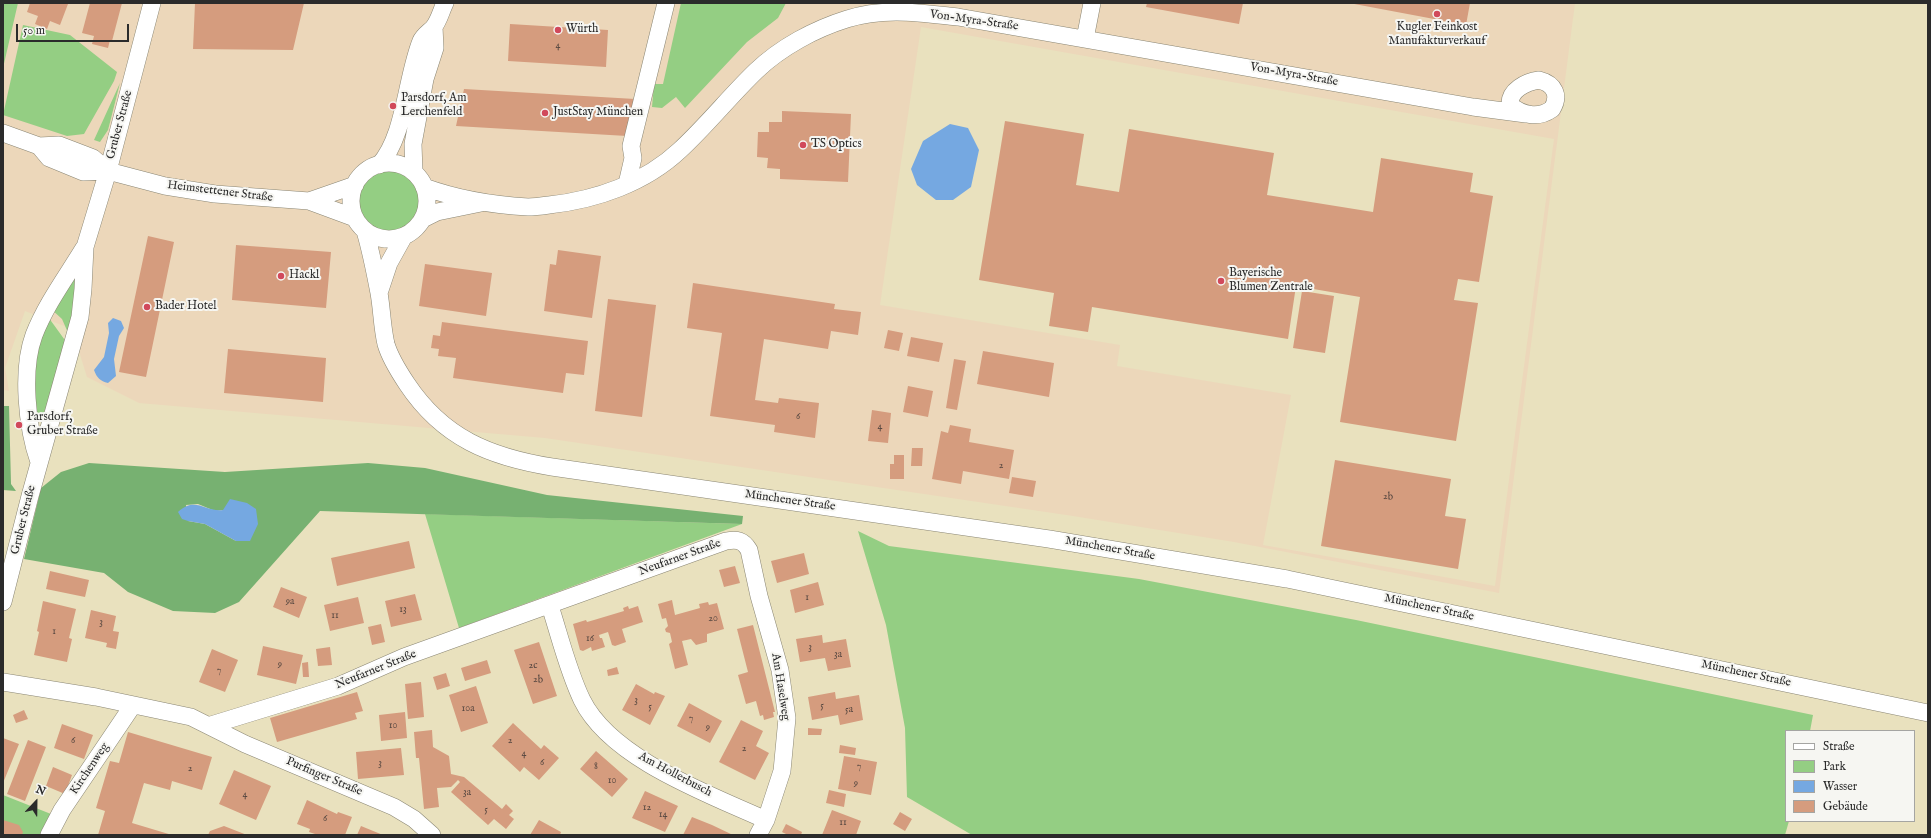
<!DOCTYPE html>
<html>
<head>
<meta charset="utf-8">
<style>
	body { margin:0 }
	#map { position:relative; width:1931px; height:838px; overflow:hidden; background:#e9e1be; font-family:"IM FELL English",serif }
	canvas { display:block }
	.frame { position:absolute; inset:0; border:4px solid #2b2b2b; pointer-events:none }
	.legend { position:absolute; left:1785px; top:730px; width:130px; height:92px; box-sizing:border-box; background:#f6f6f2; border:1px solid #a5a5a2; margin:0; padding:5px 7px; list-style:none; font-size:12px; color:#2b2b2b }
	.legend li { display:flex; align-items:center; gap:8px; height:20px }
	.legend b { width:20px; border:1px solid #a5a5a2 }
	.north { position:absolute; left:16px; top:782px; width:40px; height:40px; -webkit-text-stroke:3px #f6f6f2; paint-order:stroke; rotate:22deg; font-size:11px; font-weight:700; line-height:16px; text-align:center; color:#2b2b2b }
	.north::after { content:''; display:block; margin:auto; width:14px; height:18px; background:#2b2b2b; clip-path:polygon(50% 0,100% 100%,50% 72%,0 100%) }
	.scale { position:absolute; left:16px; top:24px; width:113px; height:18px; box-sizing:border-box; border:2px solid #2b2b2b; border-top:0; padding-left:5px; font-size:12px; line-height:14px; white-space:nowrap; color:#2b2b2b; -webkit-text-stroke:3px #f6f6f2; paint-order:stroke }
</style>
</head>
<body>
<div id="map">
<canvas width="1931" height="838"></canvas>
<div class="frame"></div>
<ul class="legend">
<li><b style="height:5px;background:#fff"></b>Straße</li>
<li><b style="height:11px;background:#94ce83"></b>Park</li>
<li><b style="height:11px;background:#75a8e1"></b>Wasser</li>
<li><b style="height:11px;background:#d59c7e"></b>Gebäude</li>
</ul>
<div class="north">N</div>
<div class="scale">50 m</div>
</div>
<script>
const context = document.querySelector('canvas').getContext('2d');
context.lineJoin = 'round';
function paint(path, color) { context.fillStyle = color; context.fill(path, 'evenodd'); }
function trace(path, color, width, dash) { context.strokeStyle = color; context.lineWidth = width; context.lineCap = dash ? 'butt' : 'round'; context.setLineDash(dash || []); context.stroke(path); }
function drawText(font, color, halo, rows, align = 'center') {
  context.font = font + ' "IM FELL English",serif'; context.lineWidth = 4; context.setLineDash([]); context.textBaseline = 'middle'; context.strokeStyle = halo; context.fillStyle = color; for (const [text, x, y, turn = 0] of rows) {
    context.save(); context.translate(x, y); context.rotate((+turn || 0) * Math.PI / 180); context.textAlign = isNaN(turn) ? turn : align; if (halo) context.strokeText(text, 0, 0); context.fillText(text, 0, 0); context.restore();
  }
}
paint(new Path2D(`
	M3,3H1575L1499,593L1234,542L1073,516L545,438L139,403L87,377L72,329L25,311L5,368L9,391L3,390ZM921,27L1554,139L1495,586L1263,545L1291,395L1117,366L1120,345L880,305Z`), '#ecd7ba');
paint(new Path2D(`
	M3,3H18L3,68Z
	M681,3H786L778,18L747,42L685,108L676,97L662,108L652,107L654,84H663Z
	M23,25L70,35L117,72L114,81L84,134L67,136L3,115Z
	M120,83L108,130L100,142L94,140Z
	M359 201a30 30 0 1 1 60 0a30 30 0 1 1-60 0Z
	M82,269L69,335L62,319L50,308Z
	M46,314L67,343L49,415L36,414L33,377L37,335Z
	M425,514L742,524L459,628Z
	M858,531L889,546L1139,579L1356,620L1813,715L1810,731H1786V821H1789L1785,835H972L907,797L905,728L886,625Z
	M3,795L51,814L41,835H3Z`), '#94ce83');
paint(new Path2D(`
	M3,406H9L11,484L16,491L3,490Z
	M89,463L225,472L368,463L425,468L547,495L743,516L742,524L320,511L239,602L215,613L173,611L128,592L104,573L24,559L41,488L61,472ZM198,504L215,511L223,510L236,541L205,524L188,521L186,505Z`), '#77b171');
paint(new Path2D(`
	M950,124L968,128L979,150L971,187L953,200H936L917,185L911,169L923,141Z
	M113,318L121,321L124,328L119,336L114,359L116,376L108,383C100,381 97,378 94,370L104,357L109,333L108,323Z
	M230,499L247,503L256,509L258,524L250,541H236L205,524L188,521L182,519L178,512C196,496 204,512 223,510Z`), '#75a8e1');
paint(new Path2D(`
	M30,3H66L68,4L60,25L50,21L47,29L35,24L38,16L27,12Z
	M90,3H122L112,41L110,40L108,48L92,44L94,36L82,33Z
	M195,3H304L293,50L193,49Z
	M1147,3H1243L1239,24L1146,7Z
	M1349,3H1470L1466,25Z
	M510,24L608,30L606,67L508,61Z
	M464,89L635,99L627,136L456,126Z
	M782,111L851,114L848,182L780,179V169L767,168L768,158L757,157L758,132H769V122H782Z
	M1005,121L1084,134L1076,185L1119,192L1129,129L1274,153L1267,195L1373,212L1381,158L1473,173L1470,192L1493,196L1479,282L1458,279L1454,300L1478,303L1456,441L1340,422L1360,297L1296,286L1288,339L1092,307L1088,332L1049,326L1054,293L979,280Z
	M148,236L174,242L146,377L119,372Z
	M236,245L331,252L326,308L232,300Z
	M558,250L601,256L592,318L544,311L550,264L556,265Z
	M425,264L492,273L486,316L419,306Z
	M693,283L835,304L834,309L861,312L858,335L831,331L828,349L764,339L755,400L778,403L779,398L819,403L815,438L774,432L775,425L710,416L722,333L687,328Z
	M1302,291L1334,296L1325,353L1293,348Z
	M608,299L656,305L642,417L595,411Z
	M442,322L588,341L584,375L566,373L563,393L453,378L456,358L438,356L439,349L431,348L433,335L440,336Z
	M888,330L903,333L899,351L884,348Z
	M911,337L943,343L939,362L907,356Z
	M228,349L326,358L323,402L224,393Z
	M983,351L1054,363L1049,397L977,384Z
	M954,359L966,361L957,410L946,408Z
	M908,386L933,391L928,417L903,412Z
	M872,410L891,413L888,443L868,441Z
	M950,425L971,429L969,442L1014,450L1009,479L963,471L961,484L932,479L941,431L948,433Z
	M912,448H923L922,466H911Z
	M894,455H904V479H890V464H894Z
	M1335,460L1451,479L1445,516L1466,519L1458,569L1321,546Z
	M1012,477L1036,481L1033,497L1009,493Z
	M409,541L415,568L337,586L331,558Z
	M804,553L809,574L777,583L771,561Z
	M735,566L740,583L724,587L719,570Z
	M50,571L89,580L85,597L46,589Z
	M818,582L824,605L795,613L790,590Z
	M281,587L307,597L299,618L273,607Z
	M415,594L422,620L391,627L385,601Z
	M358,597L364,623L330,631L324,605Z
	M672,600L675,615L700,608L699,604L708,602L709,605L717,603L724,629L707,634V642L696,645L691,639L682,641L688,665L675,669L669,644L672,642L670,633L666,632L665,629L668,626L666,618L662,619L658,604Z
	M43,601L76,609L69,638L72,639L67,662L34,655L39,632L37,631Z
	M628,606L629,609L638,606L643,622L622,629L626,642L615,646L612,645L608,632L599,635L600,638H602L605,647L592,651L591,647L583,651L580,650L573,624L586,620L587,622L594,620L624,611L623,608Z
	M91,610L116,616L113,631L119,632L116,649L106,647L107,643L85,638Z
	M381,624L385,642L372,645L368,627Z
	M753,625L775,712H773L774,717L764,720L763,715L760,716L756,701L746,704L738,675L748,672L737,629Z
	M822,635L823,643L846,639L851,667L828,671L825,658L800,662L796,639Z
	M539,642L557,696L533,704L514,650Z
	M263,646L303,655L296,684L257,675Z
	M330,647L332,665L318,666L316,649Z
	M212,649L238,660L225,692L199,682Z
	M487,660L491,673L465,681L461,668Z
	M308,662L309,677H303L302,663Z
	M617,667L619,674L608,676L607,670Z
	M446,673L450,686L437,690L433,677Z
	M421,682L424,717L408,719L405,684Z
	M636,684L654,694L655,692L665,696L650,725L622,710Z
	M476,686L488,723L461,732L449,695Z
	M357,692L363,711L355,713L357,719L277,742L270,718Z
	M835,692L836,699L859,695L863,720L840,725L838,715L812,720L808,697Z
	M689,703L722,721L710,743L677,726Z
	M24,710L28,719L16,723L13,715Z
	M405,712L407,738L381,741L379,715Z
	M741,720L763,731L756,746L769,753L755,780L719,762Z
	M513,723L541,749L544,745L559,758L539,780L524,767L520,772L492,746Z
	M62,724L93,735L84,759L54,748Z
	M808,728L822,729L821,735H808Z
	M432,730L433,747L449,756L451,774L464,777L502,809L506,804L513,811L509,815L514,819L506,829L494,819L488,825L451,792L460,782L458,780L451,787L437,788L439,807L424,809L419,758H416L414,732Z
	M128,732L212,757L202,790L172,781L170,790L144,783L132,823L172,835H98L105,811L96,808L110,761L119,763Z
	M3,738L19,744L3,783Z
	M28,740L46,747L25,801L7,794Z
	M840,745L856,748L855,755L839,753Z
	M401,748L404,775L358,779L356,752Z
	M596,751L628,779L612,797L580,769Z
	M844,756L877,762L871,795L838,789Z
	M53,767L72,775L65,794L46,786Z
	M234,770L271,786L256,820L219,804Z
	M829,790L846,794L844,807L826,803Z
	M645,791L678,806L665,832L632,818Z
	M307,800L337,814L338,812L352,817L345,835H318L309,832L310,829L297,824Z
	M832,810L861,821L856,835H822Z
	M900,812L912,819L905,831L893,824Z
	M692,817L712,825L733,835H683Z
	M3,820L19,825L23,832L22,835H3Z
	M539,820L561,832L560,835H530Z
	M786,824L802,832L801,835H788L782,832Z
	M224,826L247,835H208L210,831Z
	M361,826L383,835H357Z`), '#d59c7e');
const minor = new Path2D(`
	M1085,39L1092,3
	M1539,80C1555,84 1560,96 1552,109C1538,119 1522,115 1510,105C1509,90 1526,82 1539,80Z
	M3,133L39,146L59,145L93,158L108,171
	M39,146L49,158L83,172L108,171L165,186L215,194L309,201L355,218
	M351 201a38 38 0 1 1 76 0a38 38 0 1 1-76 0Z
	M379,165C405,137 406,78 421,41C423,36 429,32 433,28C439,21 441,11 445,3
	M414,172L413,144L425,79L435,48L434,27
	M627,184L633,158L631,146L666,3
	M424,187C457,199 493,205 528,207C534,207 542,206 549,205C596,200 645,183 680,150C707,125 730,96 756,71C781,47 815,29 847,19C884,7 921,13 958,17L1473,107L1526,114
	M309,201L355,185
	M423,219L437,212L481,203
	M365,231C371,251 375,272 379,293C382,310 382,327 386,344C390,358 399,372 407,384C443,438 490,457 552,467L1049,539L1287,579L1928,713
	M379,293L389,263L404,236
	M39,462C27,428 21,370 34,335C46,304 67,276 84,248
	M3,602L30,496L80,317L83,289L85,247L108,171L152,3
	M550,606C560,637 568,671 582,700C611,759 709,794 766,820
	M3,682L96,697L191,717L245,744L394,807L414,819L432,835
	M211,725L338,686L404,657L726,541C737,539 743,540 749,550L759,596L780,670L787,718L782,771L766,820L758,835
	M49,835L62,810L133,705`);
trace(minor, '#8a8674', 18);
trace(minor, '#fff', 17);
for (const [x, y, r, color] of [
	[1437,14,4,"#d1495b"],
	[558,30,4,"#d1495b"],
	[393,106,4,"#d1495b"],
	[545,113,4,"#d1495b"],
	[803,145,4,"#d1495b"],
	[281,276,4,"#d1495b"],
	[1221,281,4,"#d1495b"],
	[147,307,4,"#d1495b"],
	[19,425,4,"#d1495b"]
]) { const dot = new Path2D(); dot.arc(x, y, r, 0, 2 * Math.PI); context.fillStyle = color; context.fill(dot); trace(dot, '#f6f6f2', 1.5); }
drawText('10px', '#564740', null, [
	["4",558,46],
	["6",798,417],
	["4",880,427],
	["2",1001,466],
	["2b",1388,497],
	["1",807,598],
	["9a",290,602],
	["13",403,610],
	["11",335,616],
	["20",713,619],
	["3",101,623],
	["1",54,632],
	["16",590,639],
	["3",810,648],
	["3a",838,655],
	["9",280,665],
	["2c",533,666],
	["7",219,671],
	["2b",538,680],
	["3",636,701],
	["5",822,706],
	["5",650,707],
	["10a",468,709],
	["5a",849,710],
	["7",691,719],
	["10",393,726],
	["9",708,728],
	["6",73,741],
	["2",510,741],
	["2",744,749],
	["4",524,754],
	["6",542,763],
	["3",380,764],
	["8",596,767],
	["7",859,767],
	["2",190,769],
	["10",612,781],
	["9",856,784],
	["3a",467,793],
	["4",245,795],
	["12",647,808],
	["5",486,810],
	["14",663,815],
	["6",325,819],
	["11",843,823]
]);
drawText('12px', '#2b2b2b', '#f6f6f2', [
	["Von-Myra-Straße",974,21,8],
	["Von-Myra-Straße",1294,75,10],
	["Gruber Straße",120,125,-75],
	["Heimstettener Straße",220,192,7],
	["Münchener Straße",790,501,8],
	["Gruber Straße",24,520,-76],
	["Münchener Straße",1110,549,10],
	["Neufarner Straße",680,558,-20],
	["Münchener Straße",1429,608,12],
	["Neufarner Straße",376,670,-22],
	["Münchener Straße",1746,674,12],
	["Am Haselweg",780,687,81],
	["Kirchenweg",90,769,-56],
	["Am Hollerbusch",675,775,28],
	["Purfinger Straße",324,777,23]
]);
drawText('12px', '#2b2b2b', '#f6f6f2', [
	["Kugler Feinkost",1437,28,"center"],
	["Manufakturverkauf",1437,42,"center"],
	["Würth",566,30],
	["Parsdorf, Am",401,99],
	["Lerchenfeld",401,113],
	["JustStay München",553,113],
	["TS Optics",811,145],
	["Bayerische",1229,274],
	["Blumen Zentrale",1229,288],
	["Hackl",289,276],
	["Bader Hotel",155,307],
	["Parsdorf,",27,418],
	["Gruber Straße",27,432]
], 'left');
</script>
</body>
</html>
